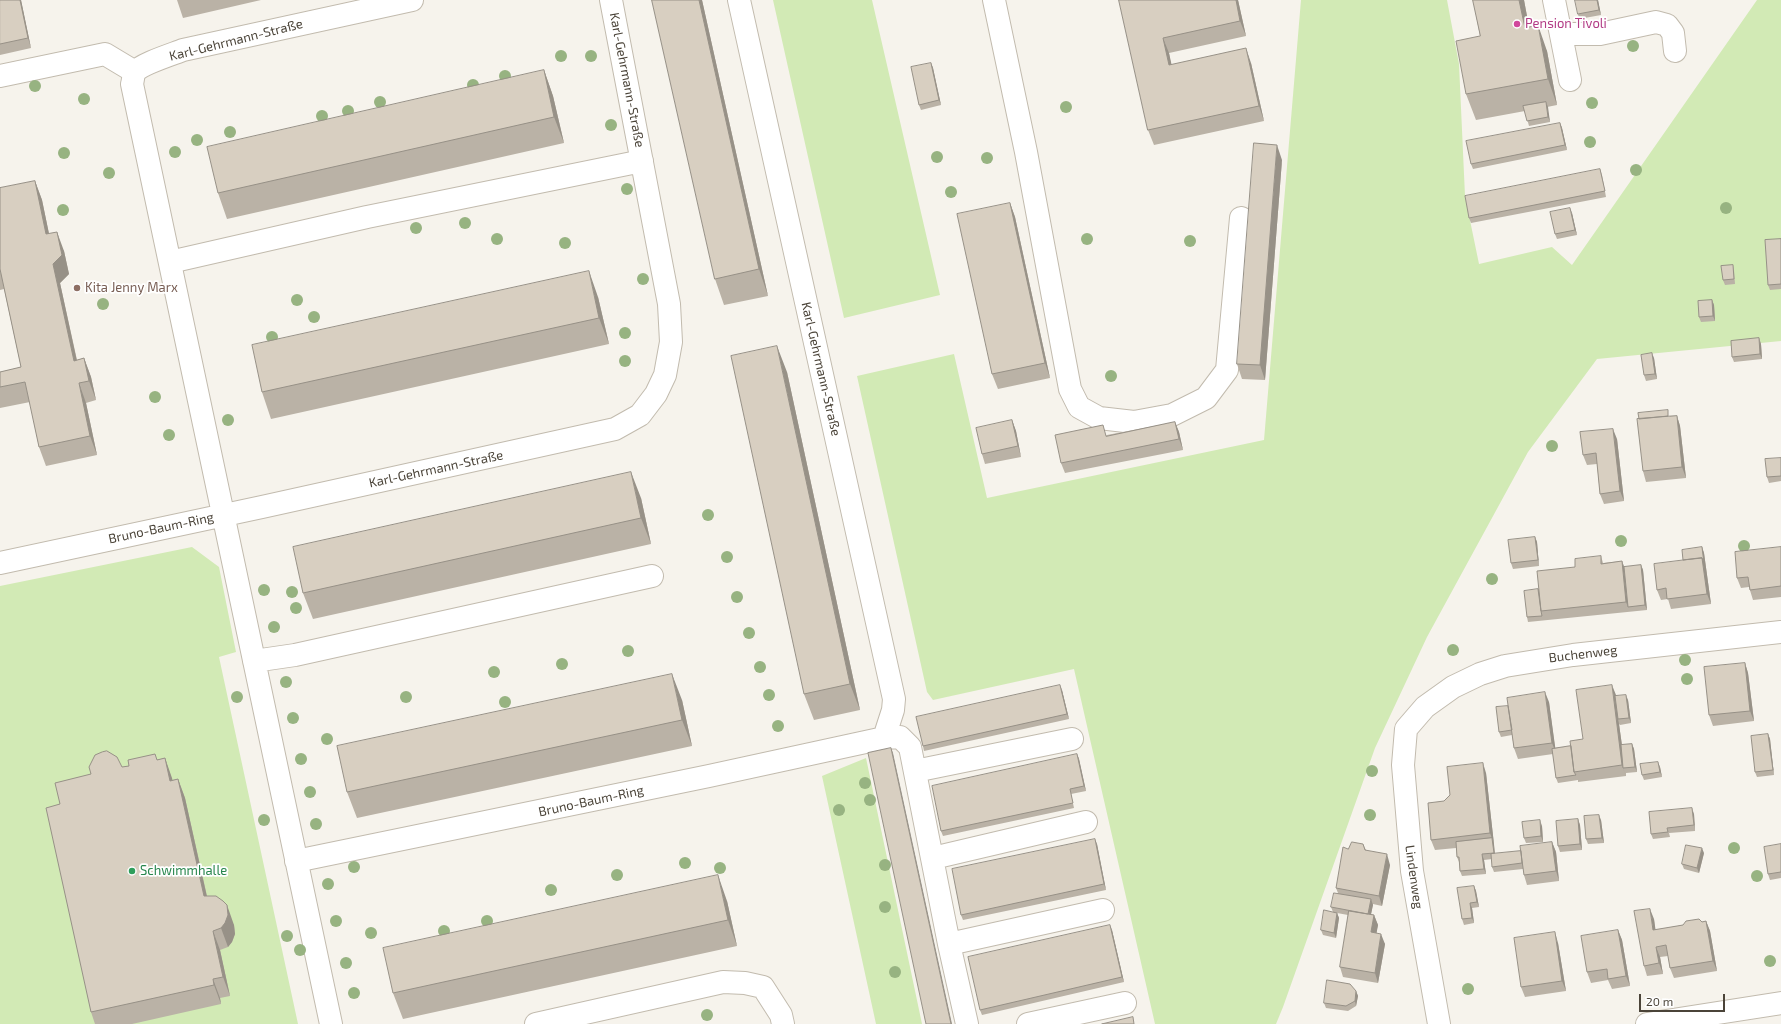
<!DOCTYPE html>
<html>
<head>
<meta charset="utf-8">
<style>
	body { margin:0 }
	#map { position:relative; width:1781px; height:1024px; overflow:hidden; background:#f6f3ec; font-family:"Exo 2",sans-serif }
	canvas { display:block }
	.scale { position:absolute; left:1639px; top:994px; width:86px; height:18px; box-sizing:border-box; border:2px solid #4b4439; border-top:0; padding-left:5px; font-size:12px; line-height:14px; white-space:nowrap; color:#4b4439; -webkit-text-stroke:3px #fff; paint-order:stroke }
</style>
</head>
<body>
<div id="map">
<canvas width="1781" height="1024"></canvas>
<div class="scale">20 m</div>
</div>
<script>
const context = document.querySelector('canvas').getContext('2d');
context.lineJoin = 'round';
function paint(path, color) { context.fillStyle = color; context.fill(path, 'evenodd'); }
function trace(path, color, width, dash) { context.strokeStyle = color; context.lineWidth = width; context.lineCap = dash ? 'butt' : 'round'; context.setLineDash(dash || []); context.stroke(path); }
function drawText(font, color, halo, rows, align = 'center') {
  context.font = font + ' "Exo 2",sans-serif'; context.lineWidth = 3.5; context.setLineDash([]); context.textBaseline = 'middle'; context.strokeStyle = halo; context.fillStyle = color; for (const [text, x, y, turn = 0] of rows) {
    context.save(); context.translate(x, y); context.rotate((+turn || 0) * Math.PI / 180); context.textAlign = isNaN(turn) ? turn : align; if (halo) context.strokeText(text, 0, 0); context.fillText(text, 0, 0); context.restore();
  }
}
paint(new Path2D(`
	M773,0H872L940,295L844,318Z
	M1301,0H1447L1459,64L1465,196L1479,264L1552,247L1572,265L1757,0H1781V341L1597,359L1528,452L1427,637L1375,748L1283,1007L1276,1024H1155L1074,669L933,700L927,692L857,376L954,354L987,498L1264,440Z
	M192,547L219,567L236,652L219,657L298,1024H0V586Z
	M866,758L922,1024H876L822,776Z`), '#d2eab5');
const minor = new Path2D(`
	M739,0L894,699L893,710L884,738
	M994,0L1026,152L1070,389L1079,407L1099,418L1134,422L1172,415L1206,398L1227,370L1241,218
	M1554,0L1570,80
	M1561,34H1600L1656,22L1667,25L1673,33L1675,51
	M0,76L105,54L135,72
	M170,262L367,217L642,161
	M0,563L262,507L615,429L640,415L656,394L665,375L671,342L669,304L611,0
	M254,661L295,655L652,576
	M915,771L1072,739
	M933,858L1086,822
	M296,861L709,776L884,738L900,737L910,747L949,944L967,1024
	M949,944L1103,910
	M331,1024L132,84C133,81 133,75 135,72C141,64 173,54 183,50L412,0
	M536,1024L723,982L745,983L763,987L781,1015L783,1024
	M1028,1024L1125,1003
	M1439,1024L1412,871L1403,765L1406,729L1425,707L1453,687L1480,674L1505,666L1573,655L1781,632
	M1647,1024L1781,1003`);
trace(minor, '#c2bbae', 24);
trace(minor, '#fff', 22);
context.fillStyle = '#97b381';
for (const [x, y] of [
	[1633,46],
	[561,56],
	[591,56],
	[505,76],
	[473,85],
	[35,86],
	[84,99],
	[380,102],
	[1592,103],
	[1066,107],
	[348,111],
	[322,116],
	[611,125],
	[230,132],
	[197,140],
	[1590,142],
	[175,152],
	[64,153],
	[937,157],
	[987,158],
	[1636,170],
	[109,173],
	[627,189],
	[951,192],
	[1726,208],
	[63,210],
	[465,223],
	[416,228],
	[497,239],
	[1087,239],
	[1190,241],
	[565,243],
	[643,279],
	[297,300],
	[103,304],
	[314,317],
	[625,333],
	[272,337],
	[625,361],
	[1111,376],
	[155,397],
	[228,420],
	[169,435],
	[1552,446],
	[708,515],
	[1621,541],
	[1744,546],
	[727,557],
	[1492,579],
	[264,590],
	[292,592],
	[737,597],
	[296,608],
	[274,627],
	[749,633],
	[1453,650],
	[628,651],
	[1685,660],
	[562,664],
	[760,667],
	[494,672],
	[1687,679],
	[286,682],
	[769,695],
	[237,697],
	[406,697],
	[505,702],
	[293,718],
	[778,726],
	[327,739],
	[301,759],
	[1372,771],
	[865,783],
	[310,792],
	[870,800],
	[839,810],
	[1370,815],
	[264,820],
	[316,824],
	[1734,848],
	[685,863],
	[885,865],
	[354,867],
	[720,868],
	[617,875],
	[1757,876],
	[328,884],
	[551,890],
	[885,907],
	[336,921],
	[487,921],
	[444,931],
	[371,933],
	[287,936],
	[300,950],
	[1770,961],
	[346,963],
	[895,972],
	[1468,989],
	[354,993],
	[707,1015]
]) { context.beginPath(); context.arc(x, y, 6, 0, 2 * Math.PI); context.fill(); }
paint(new Path2D(`
	M0,0H21L31,48L0,55Z
	M177,0H261L183,18Z
	M652,0H702L768,296L724,305L715,279Z
	M1119,0H1238L1246,36L1169,53L1171,65L1251,63L1264,121L1154,145L1148,130Z
	M1473,0H1524L1529,27L1547,51L1557,105L1547,107L1550,122L1529,126L1525,111L1476,120L1466,94L1480,36Z
	M1598,0L1601,15L1579,19L1578,14Z
	M931,63L933,68L941,105L921,110L919,105Z
	M544,70L553,96L564,143L227,219L218,193Z
	M1560,123L1562,128L1567,150L1473,169L1471,164Z
	M1282,160L1265,380L1242,379L1237,364Z
	M1600,169L1602,175L1606,197L1471,223L1469,218Z
	M35,181L42,200L49,234L64,251L69,274L60,283L77,360L84,358L91,377L96,400L86,403L97,455L46,466L39,447L30,402L0,408V372L21,367L4,289L0,290V188Z
	M1010,203L1015,217L1050,378L998,389L992,374Z
	M1572,213L1577,235L1557,239L1555,234Z
	M1781,239V289L1770,290L1768,285Z
	M1733,265L1734,270L1735,284L1725,285L1723,280Z
	M598,297L609,344L271,419L262,392Z
	M1712,300L1714,305L1715,321L1701,322L1699,317Z
	M1759,338L1761,344L1762,359L1734,362L1732,357Z
	M1654,358L1657,379L1646,381L1644,375Z
	M787,372L860,710L814,720L804,694Z
	M1670,416H1677L1680,426L1686,478L1646,482L1643,471Z
	M1012,420L1016,431L1021,457L985,464L982,454Z
	M1175,422L1179,432L1183,450L1065,473L1061,463L1107,435Z
	M1617,439L1624,501L1604,504L1600,494L1597,464L1587,465L1583,455Z
	M1781,458V481L1769,483L1767,477Z
	M641,498L651,544L313,619L303,593Z
	M1535,537L1537,542L1539,566L1513,569L1511,563Z
	M1702,547L1704,553L1711,604L1671,609L1668,599L1661,600L1657,590L1683,560Z
	M1781,547V597L1753,600L1749,587L1741,588L1737,578Z
	M1601,556L1603,563L1622,561L1624,567L1641,565L1643,570L1647,610L1528,622L1527,617L1538,589L1575,567Z
	M1745,663L1748,673L1754,721L1713,726L1709,715Z
	M1062,690L1069,719L924,751L923,746Z
	M1616,695V696L1628,700L1631,723L1620,725L1619,724L1622,745L1632,744L1634,749L1637,772L1626,773V776L1578,782V780L1558,783L1556,778L1553,754L1518,759L1514,748L1512,735L1501,737L1499,732L1508,706L1549,702L1555,748L1571,746L1583,739Z
	M682,700L692,746L357,818L347,792Z
	M1768,734L1770,739L1774,775L1757,777L1755,772Z
	M1077,754L1079,759L1086,791L1071,794L1074,808L943,836L941,831Z
	M165,758L172,780L178,779L185,798L207,896L234,925L235,934L232,942L228,947L220,950L230,996L220,998L221,1004L132,1024H95L91,1012L60,804L91,774Z
	M1660,767L1662,777L1644,780L1642,775Z
	M1486,773L1495,854L1521,851L1552,842L1556,852L1559,881L1527,885L1524,875L1523,869L1494,872L1492,867V859L1484,860L1486,874L1462,876L1460,871L1459,862L1457,857L1456,848L1435,850L1431,840L1444,801Z
	M1694,814L1695,831L1669,833L1670,837L1653,839L1651,834Z
	M1578,819L1580,825L1582,850L1560,852L1558,846Z
	M1601,820L1604,843L1588,844L1586,839Z
	M1542,826L1543,842L1526,843L1524,838Z
	M1097,844L1106,890L963,920L961,915Z
	M1363,844L1366,850L1390,865L1382,906L1373,904L1371,914L1374,915L1378,925L1376,933L1385,944L1378,983L1343,977L1340,967L1348,915L1337,913L1339,918L1336,938L1323,935L1321,930L1333,912L1331,907L1338,893L1336,888L1348,849Z
	M1781,844V878L1770,880L1768,874Z
	M1704,853L1699,873L1684,869L1682,864Z
	M1474,886L1476,891L1479,907L1472,908L1474,923L1464,925L1462,919Z
	M727,901L737,946L403,1019L393,993Z
	M1654,919L1655,930L1706,921L1710,931L1717,971L1674,978L1670,968L1668,956L1660,957L1663,974L1647,976L1644,966Z
	M1112,930L1124,982L982,1015L980,1010Z
	M1618,930L1622,940L1630,986L1612,989L1608,980L1591,983L1587,972Z
	M1558,943L1566,991L1525,997L1521,987Z
	M1356,991L1358,996L1356,1006L1348,1011L1326,1008L1324,1003Z`), '#bab2a6');
paint(new Path2D(`
	M20,0H21L31,48L28,38Z
	M699,0H702L768,296L759,269Z
	M1236,0H1238L1246,36L1240,21Z
	M1519,0H1524L1534,54L1525,28Z
	M1597,0H1598L1601,15L1599,10Z
	M1538,25L1547,51L1557,105L1548,79Z
	M1163,38L1169,53L1175,80L1169,65Z
	M1246,48L1251,63L1264,121L1259,106Z
	M931,63L933,68L941,105L939,100Z
	M544,70L553,96L564,143L554,117Z
	M1546,102L1548,107L1550,122L1548,117Z
	M1560,123L1562,128L1567,150L1565,145Z
	M1277,145L1282,160L1265,380L1260,365Z
	M35,181L42,200L53,253L46,234Z
	M1010,203L1015,217L1050,378L1045,363Z
	M1570,208L1572,213L1577,235L1575,230Z
	M57,232L64,251L69,274L60,283L81,380L74,361L53,264Z
	M589,271L598,297L609,344L599,318Z
	M1712,300L1714,305L1715,321L1713,316Z
	M1759,338L1761,344L1762,359L1760,354Z
	M777,346L787,372L860,710L850,684Z
	M1652,353L1654,358L1657,379L1655,374Z
	M84,358L91,377L96,400L89,381Z
	M79,383L86,403L97,455L90,436Z
	M1677,416L1680,426L1686,478L1682,467Z
	M1012,420L1016,431L1021,457L1018,446Z
	M1175,422L1179,432L1183,450L1179,439Z
	M1613,429L1617,439L1624,501L1620,491Z
	M631,472L641,498L651,544L641,518Z
	M1535,537L1537,542L1539,566L1538,560Z
	M1702,547L1704,553L1711,604L1707,594L1702,558Z
	M1622,561L1626,572L1628,607L1626,602Z
	M1641,565L1643,570L1647,610L1645,605Z
	M1745,663L1748,673L1754,721L1750,711Z
	M672,674L682,700L692,746L682,720Z
	M1060,685L1062,690L1069,719L1067,714Z
	M1612,685L1616,695L1619,719H1618L1619,724L1625,768H1623L1626,776L1622,765Z
	M1545,692L1549,702L1556,753L1552,743Z
	M1626,695L1628,700L1631,723L1629,718Z
	M1768,734L1770,739L1774,775L1773,770Z
	M1632,744L1634,749L1637,772L1635,767Z
	M891,748L893,753L952,1024H951Z
	M1077,754L1079,759L1086,791L1084,786Z
	M165,758L172,778L177,800L170,781Z
	M1658,762L1660,767L1662,777L1660,772Z
	M1483,763L1486,773L1494,844L1490,833Z
	M178,779L185,798L211,915L204,896Z
	M1692,808L1694,814L1695,831L1694,825Z
	M1599,815L1601,820L1604,843L1602,838Z
	M1578,819L1580,825L1582,850L1580,844Z
	M1540,820L1542,826L1543,842L1541,836Z
	M1492,838L1494,844L1495,858L1494,853Z
	M1095,839L1097,844L1106,890L1104,884Z
	M1552,842L1556,852L1559,881L1556,871Z
	M1702,848L1704,853L1699,873L1697,868Z
	M1387,854L1390,865L1382,906L1379,896Z
	M1482,854L1484,860L1486,874L1484,869Z
	M718,875L727,901L737,946L728,920Z
	M1474,886L1476,891L1479,907L1477,902Z
	M1371,899L1373,905L1370,919L1368,914Z
	M1470,903L1472,908L1474,923L1472,918Z
	M227,905L234,925L235,934L232,942L228,947L221,928Z
	M1650,909L1654,919L1657,940L1653,930Z
	M1337,913L1339,918L1336,938L1334,933Z
	M1374,915L1378,925L1375,942L1371,932Z
	M1706,921L1710,931L1717,971L1713,961Z
	M1110,925L1112,930L1124,982L1122,977Z
	M1618,930L1622,940L1630,986L1626,976Z
	M213,931L220,950L230,996L223,977Z
	M1555,932L1558,943L1566,991L1562,981Z
	M1381,934L1385,944L1378,983L1375,973Z
	M1656,947L1660,957L1663,974L1659,963Z
	M213,979L220,998L221,1004L214,985Z
	M1356,991L1358,996L1356,1006L1355,1001Z`), '#979187');
const building = new Path2D(`
	M0,0H20L28,38L0,44Z
	M652,0H699L759,269L715,279Z
	M1119,0H1236L1240,21L1163,38L1169,65L1246,48L1259,106L1148,130Z
	M1473,0H1519L1525,28L1538,25L1548,79L1466,94L1456,41L1480,36Z
	M1575,0H1597L1599,10L1578,14Z
	M931,63L939,100L919,105L911,67Z
	M544,70L554,117L218,193L207,147Z
	M1546,102L1548,117L1527,121L1523,106Z
	M1560,123L1565,145L1471,164L1466,141Z
	M1254,143L1277,145L1260,365L1237,364Z
	M1600,169L1605,191L1469,218L1465,196Z
	M35,181L46,234L57,232L62,255L53,264L74,361L84,358L89,381L79,383L90,436L39,447L25,382L0,387V372L21,367L0,269V188Z
	M1010,203L1045,363L992,374L957,214Z
	M1570,208L1575,230L1555,234L1550,212Z
	M1781,239V284L1768,285L1765,240Z
	M1733,265L1734,279L1723,280L1721,266Z
	M589,271L599,318L262,392L252,345Z
	M1712,300L1713,316L1699,317L1698,301Z
	M1759,338L1760,354L1732,357L1731,341Z
	M777,346L850,684L804,694L731,356Z
	M1652,353L1655,374L1644,375L1641,355Z
	M1668,410V416L1639,419L1638,413Z
	M1677,416L1682,467L1643,471L1637,419Z
	M1012,420L1018,446L982,454L976,428Z
	M1175,422L1179,439L1061,463L1055,435L1103,425L1106,436Z
	M1613,429L1620,491L1600,494L1596,453L1583,455L1580,432Z
	M1781,458V476L1767,477L1765,459Z
	M631,472L641,518L303,593L293,547Z
	M1535,537L1538,560L1511,563L1508,540Z
	M1702,547L1704,563L1702,558L1683,560L1682,550Z
	M1781,547V586L1750,590L1748,577L1737,578L1735,552Z
	M1601,556V564L1622,561L1626,602L1541,611L1537,571L1575,567V559Z
	M1702,558L1707,594L1667,599L1666,588L1657,590L1654,564Z
	M1641,565L1645,605L1628,607L1624,567Z
	M1538,589L1541,611L1542,616L1527,617L1524,591Z
	M1745,663L1750,711L1709,715L1704,667Z
	M672,674L682,720L347,792L337,746Z
	M1060,685L1067,714L923,746L916,717Z
	M1612,685L1622,765L1574,772L1570,741L1583,739L1576,690Z
	M1545,692L1552,743L1514,748L1507,698Z
	M1626,695L1629,718L1618,719L1615,696Z
	M1508,706L1512,730L1499,732L1496,707Z
	M1768,734L1773,770L1755,772L1751,736Z
	M1632,744L1635,767L1623,768L1621,745Z
	M1571,746L1574,772L1576,775L1556,778L1552,749Z
	M891,748L951,1024H926L868,753Z
	M107,751L117,757L122,767L129,766L128,760L155,754L157,760L165,758L170,781L178,779L204,896H216L223,901L227,905L228,915L225,923L221,928L213,931L223,977L213,979L214,985L91,1012L46,808L60,804L55,783L91,774L89,767L95,755L102,752Z
	M1077,754L1084,786L1070,789L1073,803L941,831L932,786Z
	M1658,762L1660,772L1642,775L1640,764Z
	M1483,763L1490,833L1431,840L1428,803L1444,801L1450,795L1447,767Z
	M1692,808L1694,825L1667,828L1668,832L1651,834L1649,812Z
	M1599,815L1602,838L1586,839L1584,816Z
	M1578,819L1580,844L1558,846L1556,821Z
	M1540,820L1541,836L1524,838L1522,822Z
	M1492,838L1494,853L1482,854L1484,869L1460,871L1459,857H1457L1456,842Z
	M1095,839L1104,884L961,915L952,869Z
	M1352,842L1363,844L1365,850L1387,854L1379,896L1336,888L1343,847L1348,849Z
	M1552,842L1556,871L1524,875L1520,846Z
	M1781,844V872L1768,874L1764,847Z
	M1686,845L1702,848L1697,868L1682,864Z
	M1521,851L1522,863L1492,867L1491,854Z
	M718,875L728,920L393,993L383,948Z
	M1474,886L1477,902L1470,903L1472,918L1462,919L1457,888Z
	M1334,893L1371,899L1368,914L1331,907Z
	M1650,909L1653,930L1683,925L1686,921L1699,919L1702,922L1706,921L1713,961L1670,968L1666,945L1656,947L1659,963L1644,966L1634,911Z
	M1324,910L1337,913L1334,933L1321,930Z
	M1349,911L1374,915L1371,932L1381,934L1375,973L1340,967Z
	M1110,925L1122,977L980,1010L968,957Z
	M1618,930L1626,976L1608,979L1607,969L1587,972L1581,936Z
	M1555,932L1562,981L1521,987L1514,938Z
	M1327,980L1350,984L1356,991L1355,1001L1346,1006L1324,1003Z
	M1133,1017L1134,1024H1102Z`);
paint(building, '#d8cfc1');
trace(building, '#979187', 1);
for (const [x, y, r, color] of [
	[1517,24,4,"#d1479c"],
	[77,288,4,"#8d6e63"],
	[132,871,4,"#2e9e5b"]
]) { const dot = new Path2D(); dot.arc(x, y, r, 0, 2 * Math.PI); context.fillStyle = color; context.fill(dot); trace(dot, '#fff', 1.5); }
drawText('13px', '#b23c85', '#fff', [
	["Pension Tivoli",1525,24]
], 'left');
drawText('13px', '#4b4439', '#fff', [
	["Karl-Gehrmann-Straße",236,40,-14],
	["Karl-Gehrmann-Straße",627,80,79],
	["Karl-Gehrmann-Straße",821,369,77],
	["Karl-Gehrmann-Straße",436,469,-12],
	["Bruno-Baum-Ring",161,528,-12],
	["Buchenweg",1583,654,-7],
	["Bruno-Baum-Ring",591,801,-12],
	["Lindenweg",1414,877,82]
]);
drawText('13px', '#785e54', '#fff', [
	["Kita Jenny Marx",85,288]
], 'left');
drawText('13px', '#27864d', '#fff', [
	["Schwimmhalle",140,871]
], 'left');
</script>
</body>
</html>
